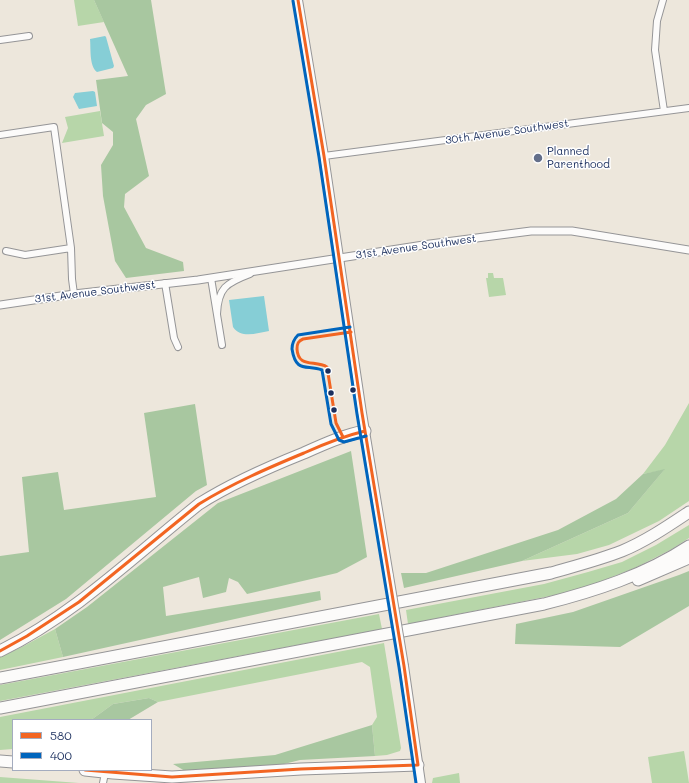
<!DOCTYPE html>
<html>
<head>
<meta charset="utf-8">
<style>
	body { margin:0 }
	#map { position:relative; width:689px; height:783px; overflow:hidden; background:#ede7dc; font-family:Mali,sans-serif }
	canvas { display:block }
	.legend { position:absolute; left:12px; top:719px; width:140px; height:52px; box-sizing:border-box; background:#fff; border:1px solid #a4acbf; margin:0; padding:5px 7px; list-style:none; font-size:12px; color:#1b2f5e }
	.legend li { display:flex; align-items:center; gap:8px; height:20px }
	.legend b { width:20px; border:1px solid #a4acbf }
</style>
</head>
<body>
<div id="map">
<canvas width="689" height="783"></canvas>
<ul class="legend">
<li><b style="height:5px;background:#f26522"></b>580</li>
<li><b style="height:5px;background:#0065bd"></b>400</li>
</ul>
</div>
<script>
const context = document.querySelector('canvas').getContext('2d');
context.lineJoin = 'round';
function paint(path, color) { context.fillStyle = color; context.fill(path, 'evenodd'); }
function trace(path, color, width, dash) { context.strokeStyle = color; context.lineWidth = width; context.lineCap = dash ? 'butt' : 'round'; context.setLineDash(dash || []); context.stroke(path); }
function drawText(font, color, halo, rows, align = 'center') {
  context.font = font + ' Mali,sans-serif'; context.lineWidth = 3; context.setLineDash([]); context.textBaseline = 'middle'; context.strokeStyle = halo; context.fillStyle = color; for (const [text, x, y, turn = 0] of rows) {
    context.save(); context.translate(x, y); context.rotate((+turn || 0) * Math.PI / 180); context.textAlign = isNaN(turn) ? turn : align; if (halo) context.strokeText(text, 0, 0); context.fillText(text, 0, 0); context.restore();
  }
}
paint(new Path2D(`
	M74,0H94L104,22L78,26Z
	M100,111L104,136L62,143L68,128L65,117Z
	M488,273H493L494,278H503L506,295L489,297L486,278H488Z
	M689,403V501L659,521L609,545L577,554L522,561L628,513L664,470L643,474L665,445Z
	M689,525V538L672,549L635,568L589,586L560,594L408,624L406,610L544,584L588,572L622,562L656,545Z
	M379,614L382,629L0,701V685Z
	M55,629L63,657L0,670V657L20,648Z
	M384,643L401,748L400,751L387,755L375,756L372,725L377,717L370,667L362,662L158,702L149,698L113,704L91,720H13V749L0,750V717Z
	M684,751L689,783H652L648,757Z
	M459,773L460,783H432L433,778Z
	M0,777L79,783H0Z`), '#b7d6a9');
paint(new Path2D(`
	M94,0H151L166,94L146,105L136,119L149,176L125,194L124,207L146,248L183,262L184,271L126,278L115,261L103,196L101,165L113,145V132L102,123L96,80L128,76Z
	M195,404L207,485L196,491L66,599L0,640V556L29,552L22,477L58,472L64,510L156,497L144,413Z
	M351,451L367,557L337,573L247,594L238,582L229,578L226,592L203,598L199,577L163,587L166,616L320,591L321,600L63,657L55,629L87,607L218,503Z
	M665,469L628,513L522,561L404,588L401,573H426L558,530L616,499L643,474Z
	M689,571V606L620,647L515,644L516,624L573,612L679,575Z
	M149,698L158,702L128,720H91L113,704Z
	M372,725L375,756L300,760L280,765L185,771L173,764L275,755Z`), '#a8c7a0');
paint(new Path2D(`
	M105,36L106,37L114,66L113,68L97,72C89,66 91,48 90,39Z
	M93,91L95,92L97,106L79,109L73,97L75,93Z
	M264,296L269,331C257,333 241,339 233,327L229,300Z`), '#86ced6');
const minor = new Path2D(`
	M663,0L657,21L655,50L664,111
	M0,40L29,36
	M0,135L54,127L71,248L72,279L74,294
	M324,156L689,108
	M6,251L25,255L71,248
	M211,278L222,345
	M165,283L174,338L178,347
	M217,314C218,288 226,283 250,274
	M103,783L104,778`);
const tertiary = new Path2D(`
	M0,305L74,294L198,280L430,244L531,231H572L689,250`);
const secondary = new Path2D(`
	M298,0L324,156L362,413L389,576
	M404,666L421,783`);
const motorway = new Path2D(`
	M638,580L689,558
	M0,651C74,615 135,555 199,504C232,483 269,467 304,453C324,444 344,435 365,431
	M0,678L551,573C575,566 599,560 622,551C646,541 668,526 689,512
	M0,708L544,604C595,591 645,575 689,546
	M0,761L13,762
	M85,770L113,773L172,777L301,769L418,765`);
trace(minor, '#959597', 8);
trace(tertiary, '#959597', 9);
trace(secondary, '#959597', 10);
trace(motorway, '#959597', 13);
trace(minor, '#fcfbfa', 6);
trace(tertiary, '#fcfbfa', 7);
trace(secondary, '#fcfbfa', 8);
trace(motorway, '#fcfbfa', 11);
const secondaryBridge = new Path2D(`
	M389,576L404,666`);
trace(secondaryBridge, '#959597', 10, []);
trace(secondaryBridge, '#fcfbfa', 8);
trace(new Path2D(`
	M343,437L336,423L327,367C315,360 298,368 297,349C297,344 298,341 303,339L351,332
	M0,651L27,636L79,602L199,504C233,483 268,468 304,453C324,444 344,436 365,431
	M85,770L172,777L301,769L418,765L404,666L362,413L324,156L298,0`), '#f26522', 3);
trace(new Path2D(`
	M293,1L319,157L357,414L399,667L416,783
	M350,327L298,335C294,339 292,343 292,349C296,374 307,364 322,370L331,424L339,440L344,442L366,436`), '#0065bd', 3);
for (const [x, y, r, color] of [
	[538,158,5,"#646f8a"],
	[328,371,3.5,"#1b2f5e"],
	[353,390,3.5,"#1b2f5e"],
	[331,393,3.5,"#1b2f5e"],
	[334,410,3.5,"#1b2f5e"]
]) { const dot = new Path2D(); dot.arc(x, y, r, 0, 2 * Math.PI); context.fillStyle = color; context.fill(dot); trace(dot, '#fff', 1.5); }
drawText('11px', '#1b2f5e', '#fff', [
	["30th Avenue Southwest",507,132,-8],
	["31st Avenue Southwest",416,247,-8],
	["31st Avenue Southwest",95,292,-7]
]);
drawText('11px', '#1b2f5e', '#fff', [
	["Planned",547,152],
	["Parenthood",547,165]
], 'left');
</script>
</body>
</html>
